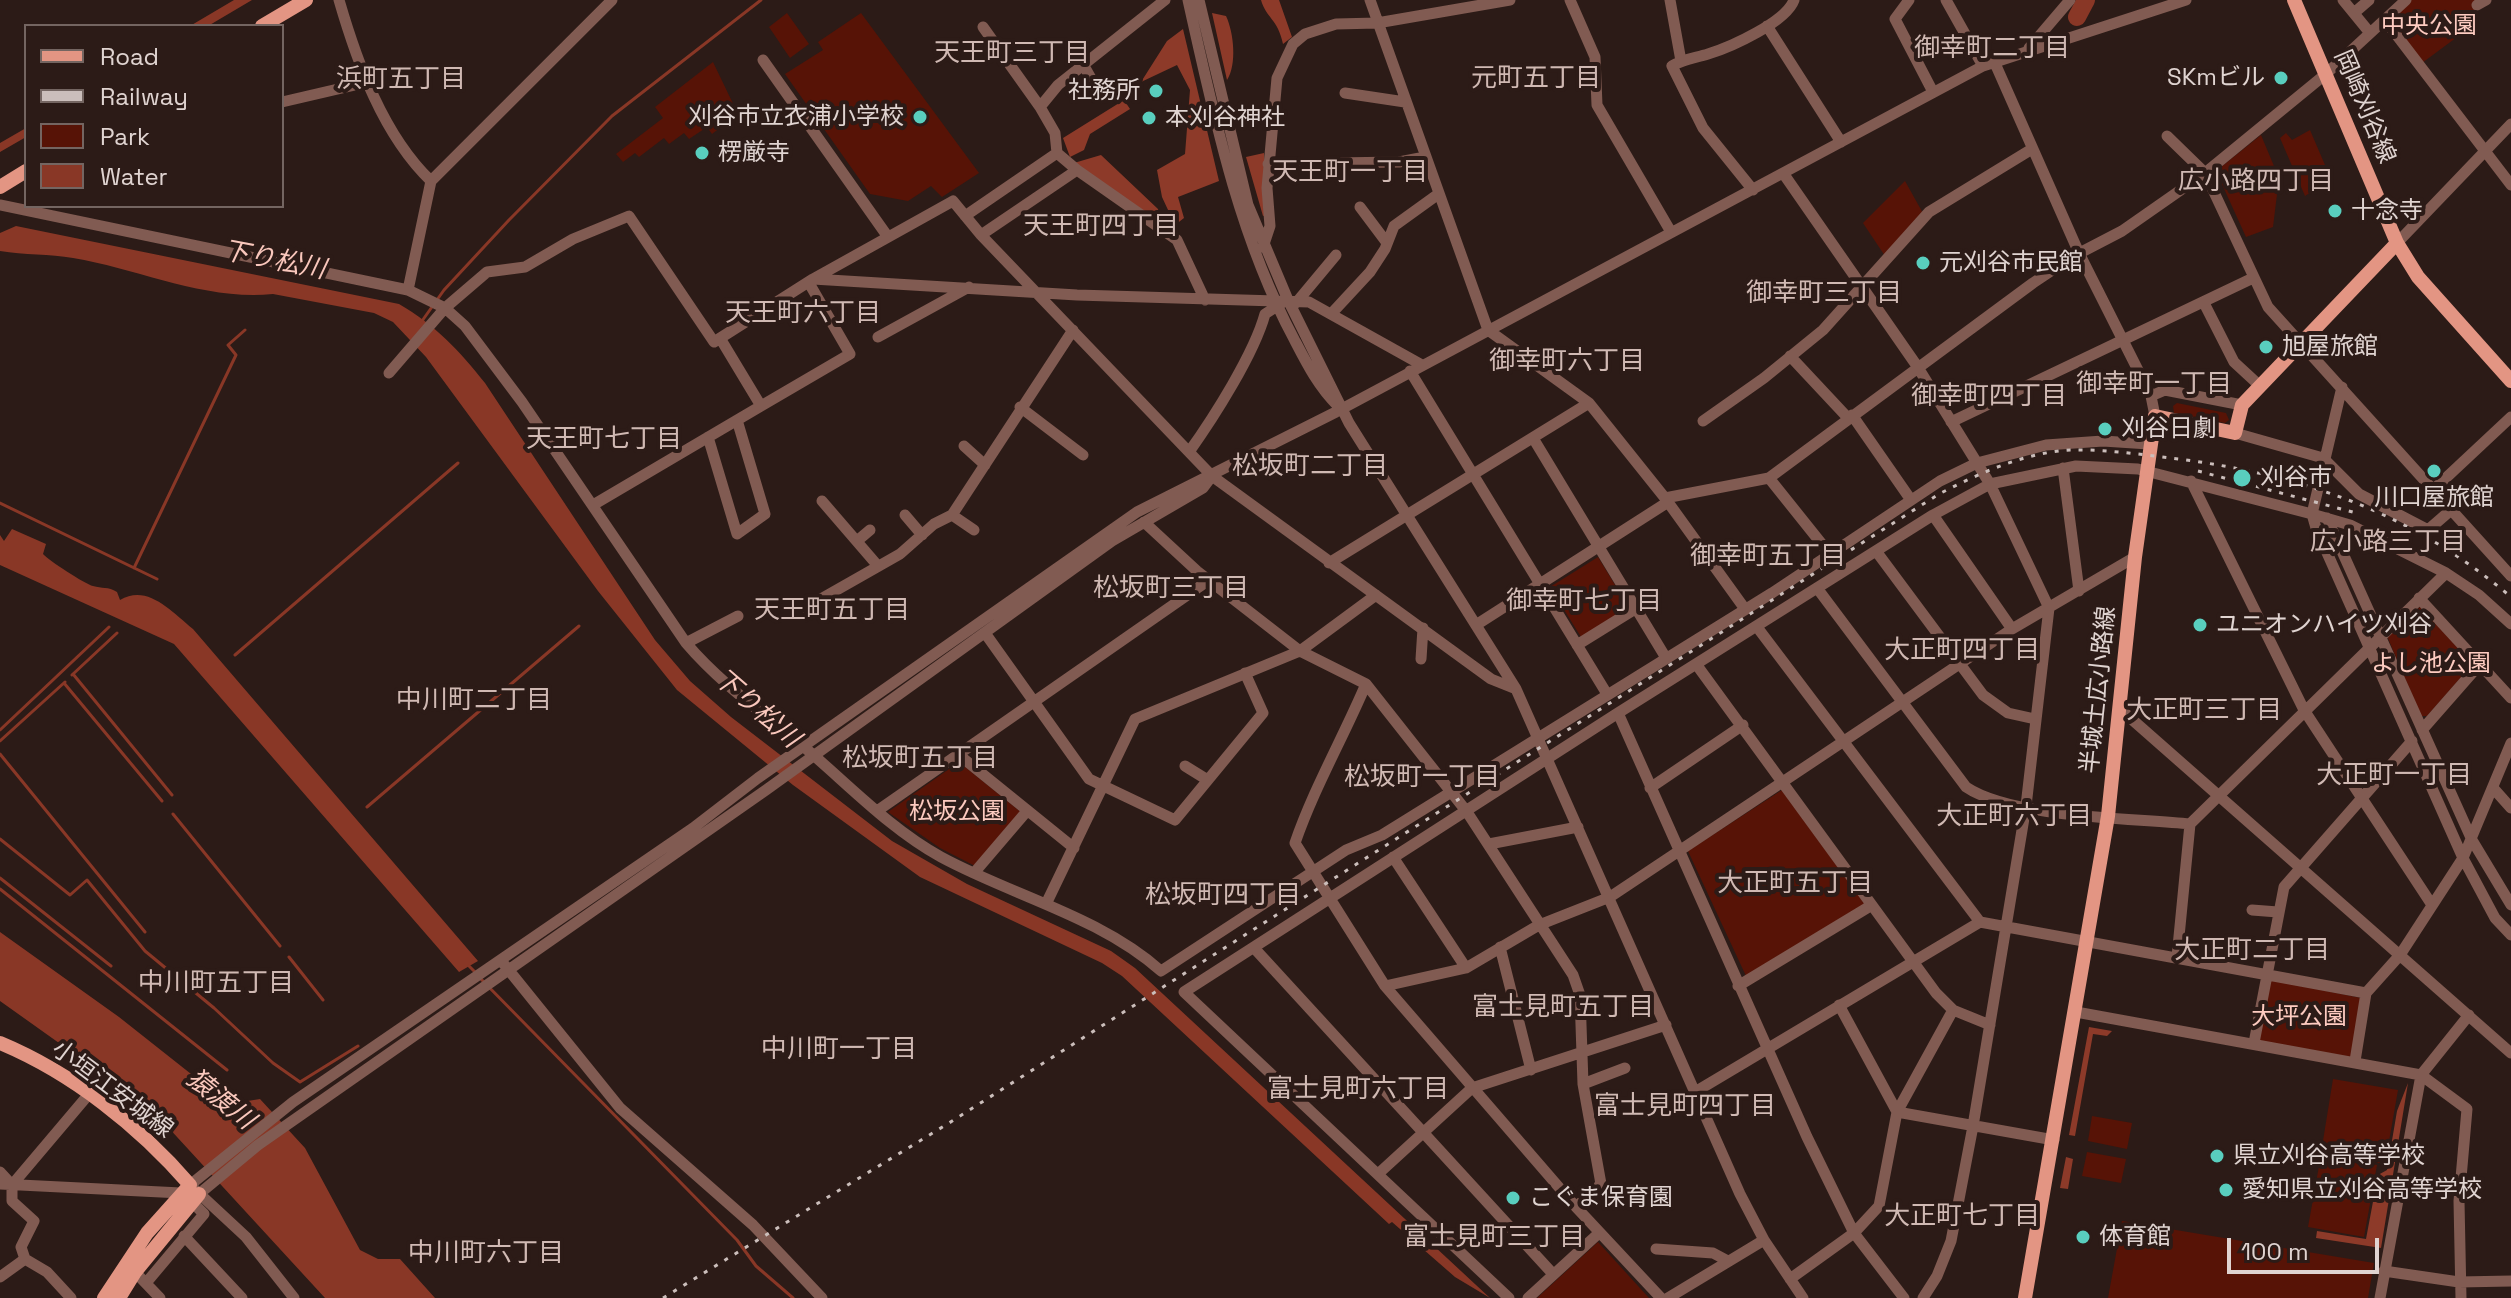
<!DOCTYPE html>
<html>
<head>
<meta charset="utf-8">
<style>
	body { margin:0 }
	#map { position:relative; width:2511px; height:1298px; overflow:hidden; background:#2c1b17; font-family:"Space Grotesk",sans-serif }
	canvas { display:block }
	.legend { position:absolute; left:24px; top:24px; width:260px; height:184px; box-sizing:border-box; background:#2c1b17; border:2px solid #746561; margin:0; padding:10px 14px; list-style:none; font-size:24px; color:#e0d4d1 }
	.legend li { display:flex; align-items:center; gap:16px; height:40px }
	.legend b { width:40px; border:2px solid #746561 }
	.scale { position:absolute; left:2227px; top:1238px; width:152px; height:36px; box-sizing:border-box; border:4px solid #e0d4d1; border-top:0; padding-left:10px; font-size:24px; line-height:28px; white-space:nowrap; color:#e0d4d1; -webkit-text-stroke:6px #2c1b17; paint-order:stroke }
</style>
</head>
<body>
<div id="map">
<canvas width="2511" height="1298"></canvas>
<ul class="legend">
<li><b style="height:10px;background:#e39583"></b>Road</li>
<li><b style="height:10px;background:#cbbebb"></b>Railway</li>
<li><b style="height:22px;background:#571306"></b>Park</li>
<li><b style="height:22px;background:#893726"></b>Water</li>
</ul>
<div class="scale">100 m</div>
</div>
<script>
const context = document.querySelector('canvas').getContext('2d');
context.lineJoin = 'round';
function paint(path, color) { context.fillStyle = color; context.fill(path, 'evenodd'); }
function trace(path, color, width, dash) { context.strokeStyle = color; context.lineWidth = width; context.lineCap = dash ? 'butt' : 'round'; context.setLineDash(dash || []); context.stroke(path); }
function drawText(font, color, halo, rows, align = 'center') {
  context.font = font + ' "Space Grotesk","Noto Sans JP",sans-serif'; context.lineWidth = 8; context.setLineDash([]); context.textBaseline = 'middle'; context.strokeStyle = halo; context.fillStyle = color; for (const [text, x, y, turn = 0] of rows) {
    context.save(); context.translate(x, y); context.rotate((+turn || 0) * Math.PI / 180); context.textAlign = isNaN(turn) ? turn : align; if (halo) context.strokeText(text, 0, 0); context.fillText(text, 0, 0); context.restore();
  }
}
paint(new Path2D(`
	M2411,0H2480L2474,4L2476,23L2422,63L2389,20Z
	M787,13L809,44L790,58L769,27Z
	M861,13L979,173L942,197L931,186L908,201L870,194L785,74L823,50L818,42Z
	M713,62L738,114L712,134L707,127L689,139L684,133L669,144L664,138L639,157L635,153L623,162L616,154L663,118L655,107Z
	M2310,130L2331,179L2305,196L2280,138L2286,133L2292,140Z
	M2261,135L2279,178L2273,227L2246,237L2216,171Z
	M1905,181L1924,215L1885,256L1863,223Z
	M2177,403L2226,413L2229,420L2225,423L2174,413L2173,406Z
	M1598,557L1629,608L1581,637L1550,587Z
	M2420,607L2470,661V667L2427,716H2421L2387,636Z
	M959,762L1022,813L975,866L940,848L888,812Z
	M1782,790L1866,906L1746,976L1688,851Z
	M2271,980L2361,998L2351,1057L2259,1041Z
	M2333,1079L2398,1090L2385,1164L2321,1153Z
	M2092,1116L2132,1123L2127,1149L2088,1141Z
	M2087,1152L2126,1159L2121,1183L2082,1176Z
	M2321,1155L2377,1165L2364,1237L2308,1227Z
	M2122,1221L2374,1263L2368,1298H2108Z
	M1598,1242L1649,1298H1537Z`), '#571306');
paint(new Path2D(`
	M1261,0H1279L1292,37L1283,44C1278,19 1266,18 1261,0Z
	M1212,13L1226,16C1234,33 1237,65 1227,80Z
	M1183,29L1219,181L1178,197L1184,218L1175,225L1162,197L1157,170L1185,154L1190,90L1177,65L1141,82L1167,41Z
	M1124,100L1130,109L1090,134L1084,150L1070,157L1063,138Z
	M1264,153L1267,215L1263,216L1246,157Z
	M1101,155L1158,209L1161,224L1074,163Z
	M2089,1027L2112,1031L2107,1036L2093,1034L2075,1136L2069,1135Z
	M2408,1083L2381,1248L2316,1238L2317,1231L2366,1239L2378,1175L2387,1170L2397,1111Z
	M2066,1157L2073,1159L2068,1189L2060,1188Z`), '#8d3a29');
paint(new Path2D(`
	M234,0H252L208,26H190Z
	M26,128V137L0,152V143Z
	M16,226L399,304C435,325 459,350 485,383L655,640L690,681L731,717L892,841L967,884L1111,951L1135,968L1490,1298L1455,1277L1392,1222L1389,1224L1122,976L1102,963L920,877L793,785L677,690L598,591L426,357L393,322L374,313L273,294C205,301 139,269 73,258C50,254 24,255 0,251V233Z
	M12,529L46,544L43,554C48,560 85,584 93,586C102,589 108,586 117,592L120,600C147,584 170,610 193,629L478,961L459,972L174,644L0,565V535L4,541Z
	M0,932L119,1017L229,1104L260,1099L305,1148L360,1250L378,1259H400L435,1298H325L166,1125L163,1117L0,1001Z`), '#893726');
trace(new Path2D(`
	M422,321L444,290L509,220L612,116L761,0
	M0,503L157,579
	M134,568L236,355L228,345L245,330
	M235,655L458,463
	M73,674L172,795
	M72,675L117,633
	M64,683L162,801
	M0,730L109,627
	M0,741L65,682
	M0,754L145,932
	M367,807L579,626
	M173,814L280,946
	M0,839L70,895L87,880L145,951L214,1008L273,1063L300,1082L358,1046
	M0,878L111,966
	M0,889L227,1070
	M289,957L323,1000
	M469,966L475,972
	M480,978L737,1240L756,1266L793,1298`), '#893726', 3);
trace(new Path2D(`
	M2077,17L2086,0`), '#893726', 18);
trace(new Path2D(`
	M339,0C357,62 383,135 431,181
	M1188,0C1214,116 1238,234 1294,339C1307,364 1318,386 1338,406
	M1199,0L1248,205L1288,300L1349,423L1516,689L1740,1194L1764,1240L1803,1298
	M1370,0L1488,330L1589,403L1665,498L1745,609
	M1570,0L1595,57L1597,105L1671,232
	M1670,0L1681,61
	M1909,0L1895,19L1933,92
	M1946,0L1983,66
	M2343,0L2370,33
	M2477,5L2486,0
	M2354,13L2369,0
	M2385,20L2511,185
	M1767,26L1841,142
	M983,27L1040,107
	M2029,48L2070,0
	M763,60L888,237
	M1994,61L2079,253L2151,396L2155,416
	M1084,66L1097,89
	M1345,93L1405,102
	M282,102L368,82
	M2167,136L2205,173L2268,307L2511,576
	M1268,164L1399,162L1425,157
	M1077,170L1177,240L1205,300
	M1783,173L1917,366L1990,484L2049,608L2026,806L1973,1126L1951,1241L1937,1276L1923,1298
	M1753,190L1703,128L1672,66C1683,59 1695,58 1708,54C1731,47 1786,22 1794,0
	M0,205L408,290L445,308L465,326L522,402L686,643C721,684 763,713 804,747C849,785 889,828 941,857C1013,896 1099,916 1161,971L1346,850L1382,835L1772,593L1940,481L1977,463L2046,445L2103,441L2149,444
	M1360,207L1387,243
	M965,216L1057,153L1055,133L1040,107L1058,85L1165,0
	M981,235L1077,170L1057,153
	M2397,243L2511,124
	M1263,247L1270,226L1267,188L1277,78L1293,44L1305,34L1336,24L1377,23L1510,0
	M813,279L1077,295L1309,302L1422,365
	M408,290L431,181L612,0
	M1296,303L1336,255
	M2204,303L2234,362L2260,386
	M1332,313L1370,272L1385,249L1394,226L1437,195
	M878,337L969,287
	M720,338L761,406L850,354L809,283
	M1790,356L1848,418
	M1410,371L1607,694
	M389,373L445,308L487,272L525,267L573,239L629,216L714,342L813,279L953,201L981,235L1212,476L1491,679L1516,689
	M2342,387L2312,514L2316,528L2463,858L2495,918L2511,935
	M2151,396L2165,390L2242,405
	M1020,407L1083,455
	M1852,415L1911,500
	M1703,421L1764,378L1823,330L1929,212L2032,149
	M1951,422L2253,278
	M2235,433L2323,458L2359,494L2428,530L2451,510
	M708,437L737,534L765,514L737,420
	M1533,438L1666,658
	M964,446L985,465
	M1189,452C1214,417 1254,354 1265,314L1282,303
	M2063,468L2079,591
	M1769,478L1829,553
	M2191,481L2304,710L2432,905
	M2433,490L2511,417
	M1665,498L1769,478L2033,283L2072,257L2122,231L2205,173L2327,73L2406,0
	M822,501L878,566
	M593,505L761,406
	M905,515L922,535
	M952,515L974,530
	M1933,515L2012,629
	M2327,518L2472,840L2511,905
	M1144,522L1197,571L1300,651L1366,684L1467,812L1573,975L1580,995L1583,1084L1601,1184L1576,1207
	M857,541L870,530
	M1876,551L1983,695L2008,713L2035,719
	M1329,563L1589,403
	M1817,588L1966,787C2012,818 2132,818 2190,824
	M2419,598L2511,698
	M805,608L900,554L934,524L952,515L1073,330
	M1476,625L1668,502
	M1757,627L1980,922L2366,993
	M985,633L1089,779L1175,820L1263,713L1245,673
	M686,643L738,616
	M1577,645L1635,609
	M1421,659L1423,628
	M1696,664L1936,993L1953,1010L1990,1025
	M1366,684C1343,738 1314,788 1295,843L1385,986L1466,968L1539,925L1610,897L2012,629L2135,557
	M2119,708L2511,1053
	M1618,713L1807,1137L1854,1233L1904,1298
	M2422,730L2479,665
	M959,755L1074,848
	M1185,766L1206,779
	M1650,788L1743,725
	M2494,789L2511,808
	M877,811L1209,580
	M1489,844L1578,827
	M1393,857L1466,968
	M974,873L1027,811
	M1046,904L1135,719L1300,651L1376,595
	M2252,910L2278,912
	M1500,947L1531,1070
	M1255,949L1553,1274
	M2177,957L2190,824L2446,573
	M503,963L620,1108L753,1225L822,1298
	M1385,986L1576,1207L1661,1298
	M1738,986L1872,905
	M1839,1005L1897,1112L2054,1140
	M2076,1012L2421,1075L2467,1109L2459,1201L2461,1298
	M2254,1043L2284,887L2412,741
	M2355,1061L2366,993L2400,955L2463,858L2511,743
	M1583,1084L1625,1068
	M1695,1092L1980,922
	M0,1172L12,1185
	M1378,1174L1472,1088L1666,1025
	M0,1184L181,1193
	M199,1194L258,1145L766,790L1112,541L1203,488L1212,476
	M184,1236L242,1298
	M1656,1249L1713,1253L1728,1261
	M25,1259L47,1272L71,1298
	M2384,1271L2459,1282L2511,1281
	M135,1272L160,1298
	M0,1277L25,1259L21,1247L34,1221L12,1201V1185L89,1094
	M1790,1279L1854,1233L1879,1206L1897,1112L1953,1010
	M146,1283L204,1214L193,1203
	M294,1298L246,1237L190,1185L293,1102L693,828L758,778L1137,512L1336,412L1983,66L2186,0
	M1509,1298L1184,992L1618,713L1933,515L1990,484L2076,466L2138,469L2312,514L2350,525L2446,573L2479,595L2511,624
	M1528,1298L1599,1233
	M1668,1298L1764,1240
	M2380,1298L2421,1075L2469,1015`), '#815b52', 11);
trace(new Path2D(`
	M2294,0L2397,243L2418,277L2511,381
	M262,26L306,0
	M0,187L26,171
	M0,1043C72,1073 139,1126 190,1185L147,1233L104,1298
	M119,1298L135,1272L199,1194
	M2025,1298L2108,816L2135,557L2155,416L2235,433L2242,405L2397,243`), '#e39583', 14);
trace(new Path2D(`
	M2198,471L2360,514
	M663,1298L949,1123L1939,494C1980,473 2023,453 2070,450C2106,449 2144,455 2179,459C2306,476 2412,513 2511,597`), '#cbbebb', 3, [4, 8]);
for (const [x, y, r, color] of [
	[2281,78,8,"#59cebe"],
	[1156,91,8,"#59cebe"],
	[920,117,8,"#59cebe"],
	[1149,118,8,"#59cebe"],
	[702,153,8,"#59cebe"],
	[2335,211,8,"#59cebe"],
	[1923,263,8,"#59cebe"],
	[2266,347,8,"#59cebe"],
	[2105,429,8,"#59cebe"],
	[2434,471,8,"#59cebe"],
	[2242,478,10,"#59cebe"],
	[2200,625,8,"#59cebe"],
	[2217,1156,8,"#59cebe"],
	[2226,1190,8,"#59cebe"],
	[1513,1198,8,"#59cebe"],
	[2083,1237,8,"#59cebe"]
]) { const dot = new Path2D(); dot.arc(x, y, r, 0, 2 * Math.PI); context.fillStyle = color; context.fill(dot); trace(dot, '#2c1b17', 3); }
drawText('24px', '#fdcbc0', '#2c1b17', [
	["中央公園",2429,26],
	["よし池公園",2431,664],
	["松坂公園",957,812],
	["大坪公園",2299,1017]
]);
drawText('24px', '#e0d4d1', '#2c1b17', [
	["SKmビル",2265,78,"right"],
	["社務所",1140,91,"right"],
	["刈谷市立衣浦小学校",904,117,"right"],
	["本刈谷神社",1165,118],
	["楞厳寺",718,153],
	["十念寺",2351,211],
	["元刈谷市民館",1939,263],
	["旭屋旅館",2282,347],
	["刈谷日劇",2121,429],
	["刈谷市",2260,478],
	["川口屋旅館",2434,498,"center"],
	["ユニオンハイツ刈谷",2216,625],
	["県立刈谷高等学校",2233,1156],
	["愛知県立刈谷高等学校",2242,1190],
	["こぐま保育園",1529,1198],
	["体育館",2099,1237]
], 'left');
drawText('24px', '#e0d4d1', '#2c1b17', [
	["岡崎刈谷線",2364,107,67],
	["半城土広小路線",2099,690,-84],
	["小垣江安城線",112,1090,37]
]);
drawText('26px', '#d0b9b3', '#2c1b17', [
	["御幸町二丁目",1992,49],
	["天王町三丁目",1012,54],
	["元町五丁目",1536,79],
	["浜町五丁目",401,80],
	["天王町一丁目",1350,173],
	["広小路四丁目",2256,182],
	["天王町四丁目",1101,227],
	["御幸町三丁目",1824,294],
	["天王町六丁目",803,314],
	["御幸町六丁目",1567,362],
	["御幸町一丁目",2154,385],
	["御幸町四丁目",1989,397],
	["天王町七丁目",604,440],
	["松坂町二丁目",1310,467],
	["広小路三丁目",2388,543],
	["御幸町五丁目",1768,557],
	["松坂町三丁目",1171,589],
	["御幸町七丁目",1584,602],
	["天王町五丁目",832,611],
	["大正町四丁目",1962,651],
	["中川町二丁目",474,701],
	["大正町三丁目",2204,711],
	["松坂町五丁目",920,759],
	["大正町一丁目",2394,776],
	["松坂町一丁目",1422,778],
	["大正町六丁目",2014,817],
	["大正町五丁目",1795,884],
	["松坂町四丁目",1223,896],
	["大正町二丁目",2252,951],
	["中川町五丁目",216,984],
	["富士見町五丁目",1563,1008],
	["中川町一丁目",839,1050],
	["富士見町六丁目",1358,1090],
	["富士見町四丁目",1685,1107],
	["大正町七丁目",1962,1217],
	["富士見町三丁目",1494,1238],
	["中川町六丁目",486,1254]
]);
drawText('italic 26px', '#f9c7bc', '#2c1b17', [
	["下り松川",274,261,11],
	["下り松川",756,709,41],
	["猿渡川",220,1100,39]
]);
</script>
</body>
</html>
